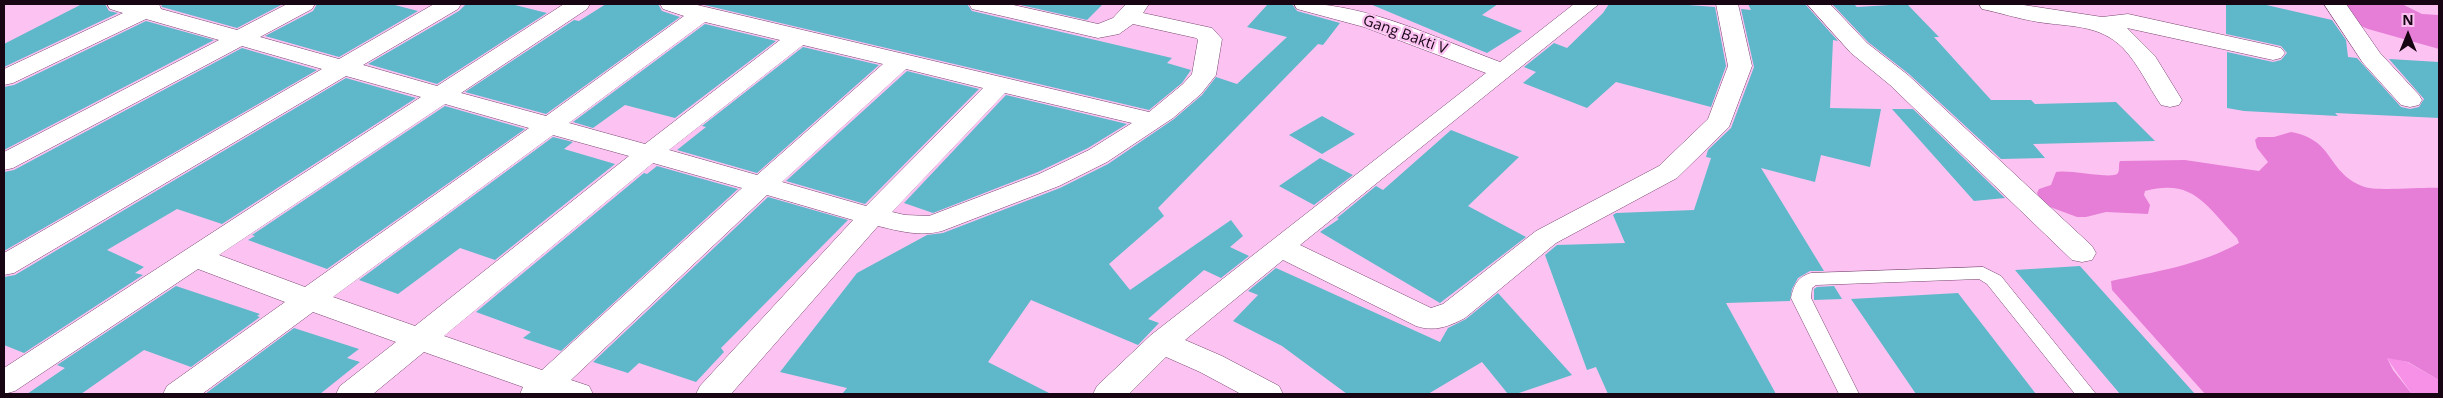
<!DOCTYPE html>
<html>
<head>
<meta charset="utf-8">
<style>
	body { margin:0 }
	#map { position:relative; width:2443px; height:398px; overflow:hidden; background:#fcc3f2; font-family:"Open Sans",sans-serif }
	canvas { display:block }
	.frame { position:absolute; inset:0; border:5px solid #170514; pointer-events:none }
	.north { position:absolute; left:2383px; top:10px; width:50px; height:50px; -webkit-text-stroke:4px #fcc3f2; paint-order:stroke; rotate:0deg; font-size:14px; font-weight:700; line-height:20px; text-align:center; color:#170514 }
	.north::after { content:''; display:block; margin:auto; width:18px; height:22px; background:#170514; clip-path:polygon(50% 0,100% 100%,50% 72%,0 100%) }
</style>
</head>
<body>
<div id="map">
<canvas width="2443" height="398"></canvas>
<div class="frame"></div>
<div class="north">N</div>
</div>
<script>
const context = document.querySelector('canvas').getContext('2d');
context.lineJoin = 'round';
function paint(path, color) { context.fillStyle = color; context.fill(path, 'evenodd'); }
function trace(path, color, width, dash) { context.strokeStyle = color; context.lineWidth = width; context.lineCap = dash ? 'butt' : 'round'; context.setLineDash(dash || []); context.stroke(path); }
function drawText(font, color, halo, rows, align = 'center') {
  context.font = font + ' "Open Sans",sans-serif'; context.lineWidth = 4.5; context.setLineDash([]); context.textBaseline = 'middle'; context.strokeStyle = halo; context.fillStyle = color; for (const [text, x, y, turn = 0] of rows) {
    context.save(); context.translate(x, y); context.rotate((+turn || 0) * Math.PI / 180); context.textAlign = isNaN(turn) ? turn : align; if (halo) context.strokeText(text, 0, 0); context.fillText(text, 0, 0); context.restore();
  }
}
paint(new Path2D(`
	M2386,357L2407,362L2439,380V394H2412Z`), '#f790e7');
paint(new Path2D(`
	M2338,4H2402L2422,14L2439,15V49L2368,29L2361,26Z
	M2291,132C2335,140 2326,171 2362,186C2374,192 2422,187 2439,188V380L2408,362L2387,358L2393,370L2412,394H2205L2112,290L2111,281C2154,272 2200,265 2239,243L2237,238C2206,206 2194,178 2145,191L2144,195L2150,205L2148,214L2106,212L2086,217H2077L2050,207L2039,198L2037,193L2039,189L2051,185L2056,172C2069,169 2115,180 2118,173C2120,169 2118,165 2120,161L2185,160L2259,171L2268,162L2257,148L2255,140L2258,137H2274Z`), '#e67ed7');
paint(new Path2D(`
	M82,4H105L109,11L118,13L4,67V44Z
	M161,4H283L237,28L162,7Z
	M317,4H391L418,11L339,57L265,36L313,11Z
	M466,4H511L547,13L437,84L368,64L459,11Z
	M606,4H658L662,11L680,17L546,114L465,92L574,20L579,21Z
	M700,4H967L972,11L1172,58L1167,63L1191,70L1182,83L1149,110Z
	M1016,4H1103L1087,20Z
	M1268,4H1292L1297,11L1340,23L1323,45L1318,44L1158,208L1164,216L1109,264L1130,290L1231,220L1243,236L1230,247L1249,256L1221,278L1204,270L1148,319L1159,323L1138,345L1031,300L988,362L1051,394H842L847,388L780,372L857,273L927,235L943,233L1060,188L1108,164L1174,119L1202,95L1216,77L1237,84L1287,37L1247,27Z
	M1370,4H1498L1482,15L1522,31L1487,53Z
	M1609,4H1675L1715,7L1726,66L1711,107L1616,82L1587,108L1523,83L1536,72L1524,67L1554,43L1567,48L1603,13Z
	M1748,4H1805L1838,41L1833,40L1830,108L1881,109L1870,167L1821,155L1815,182L1761,168L1824,271H1810L1798,278L1792,289L1790,301L1726,303L1776,394H1608L1596,367L1587,370L1545,255L1557,245L1625,243L1613,215L1616,213L1694,210L1711,158L1706,157L1708,150L1731,128L1754,67L1741,9L1751,10Z
	M1832,4H1854L1857,7L1907,4L1939,37H1934L1991,100H2031L2035,104L2116,102L2155,141L2033,144L2045,158L2001,159L1909,74L1868,42Z
	M2226,4H2262L2332,20L2346,40L2348,57L2357,58L2401,107L2410,109L2419,107L2424,99L2389,59L2439,62V118L2335,113L2338,116L2244,111L2227,108V52L2273,62L2281,60L2287,53L2281,46L2226,34Z
	M146,21L214,40L4,150V87L14,85Z
	M705,24L776,41L675,118L625,105L593,128L573,122Z
	M803,47L879,65L757,173L677,150L706,127L702,126Z
	M242,48L317,70L4,251V172L14,170Z
	M907,71L979,89L865,204L786,181Z
	M346,78L416,98L222,224L177,209L107,250L144,267L135,273L143,275L24,353L4,345V277L15,275Z
	M1006,95L1127,124L1088,148L1038,172L933,213L904,203Z
	M445,106L525,129L327,269L248,240L255,236L252,235Z
	M1892,109H1913L2005,198L1974,201Z
	M1322,116L1355,134L1322,154L1289,135Z
	M1451,130L1519,157L1468,206L1526,237L1440,303L1320,232L1339,219L1337,218L1376,186L1383,190Z
	M553,137L573,142L564,149L615,164L495,260L460,248L398,294L359,280Z
	M1320,158L1353,175L1314,205L1279,186Z
	M657,166L738,189L561,351L523,338L531,332L476,312L644,173L647,174Z
	M768,197L848,220L721,348L724,352L696,382L639,363L628,373L593,362Z
	M2080,266L2160,355L2195,394H2120L2015,270Z
	M1276,268L1440,342L1448,328L1466,319L1498,293L1572,375L1516,394H1508L1482,362L1428,394H1347L1282,346L1233,321L1258,295L1248,291Z
	M176,286L260,314L257,316L260,317L191,367L144,350L81,394H27L65,368L57,365Z
	M1834,286L1842,299L1814,300V289L1817,287Z
	M1958,293L2036,394H1916L1851,299Z
	M294,328L359,349L347,358L360,362L320,394H205Z`), '#5eb8ca');
const service = new Path2D(`
	M1983,267L2001,276L2096,394H2075L1987,284L1979,279L1816,285L1812,288L1811,298L1859,394H1839L1791,298C1794,285 1797,277 1811,273Z`);
const minor = new Path2D(`
	M107,4H159L161,9L237,30L287,4H315L312,9L260,37L339,59L434,4H461L458,9L363,65L437,86L564,4H590L587,9L461,93L546,116L684,16L663,9L660,4H693L1149,112L1183,84L1192,74L1198,40L1196,38L1133,24L1119,34L1098,38L972,9L969,4H1009L1098,24L1113,18L1126,4H1149L1143,13L1212,28L1222,39L1216,75L1201,94L1173,118L1107,162L1059,186L942,231C920,237 899,231 878,226L731,394H696L700,386L853,220L767,195L571,380L589,386L593,394H520L523,387L424,352L373,394H336L340,386L396,342L313,312L202,394H163L167,386L285,302L198,269L15,391L4,394V368L421,97L346,76L14,273L4,275V253L322,69L242,46L13,168L4,170V152L219,40L146,19L13,83L4,85V69L123,13L110,9ZM705,22L780,40L645,144L569,123ZM803,45L883,64L757,175L669,150ZM906,69L983,88L866,206L782,182ZM1005,93L1132,123L1089,150L1039,174L929,216L905,215L892,212ZM445,104L529,128L305,287L219,255ZM553,135L629,156L415,326L333,297ZM653,163L742,188L542,370L444,336Z
	M1294,4C1360,0 1438,39 1500,62L1574,4H1599L1300,245L1431,308L1443,304L1536,231L1659,166L1708,119L1728,66L1716,4H1738L1752,66L1729,127L1677,178L1556,243L1465,318C1448,327 1434,332 1416,326L1283,260L1185,340L1222,356L1279,386L1283,394H1241L1200,372L1166,357L1129,394H1093L1097,386L1151,335L1486,73L1364,27L1297,9Z
	M1807,4H1830L1867,43L1908,75L2092,246L2096,253L2092,260L2082,262L2072,260L1890,85L1851,53Z
	M1979,4H2017L2102,17L2128,14L2273,46L2281,48L2285,53L2281,58L2273,60L2127,28L2155,56L2182,100L2179,105L2170,107L2161,105C2148,86 2139,65 2123,48C2099,24 2070,27 2038,22C2019,19 2001,13 1982,9Z
	M2324,4H2346L2380,53L2419,95L2422,100L2419,105L2410,107L2401,105L2363,63Z`);
trace(service, '#77466f', 1);
trace(minor, '#77466f', 1);
paint(service, '#fff');
paint(minor, '#fff');
drawText('15px', '#170514', '#fcc3f2', [
	["Gang Bakti V",1405,35,20]
]);
</script>
</body>
</html>
